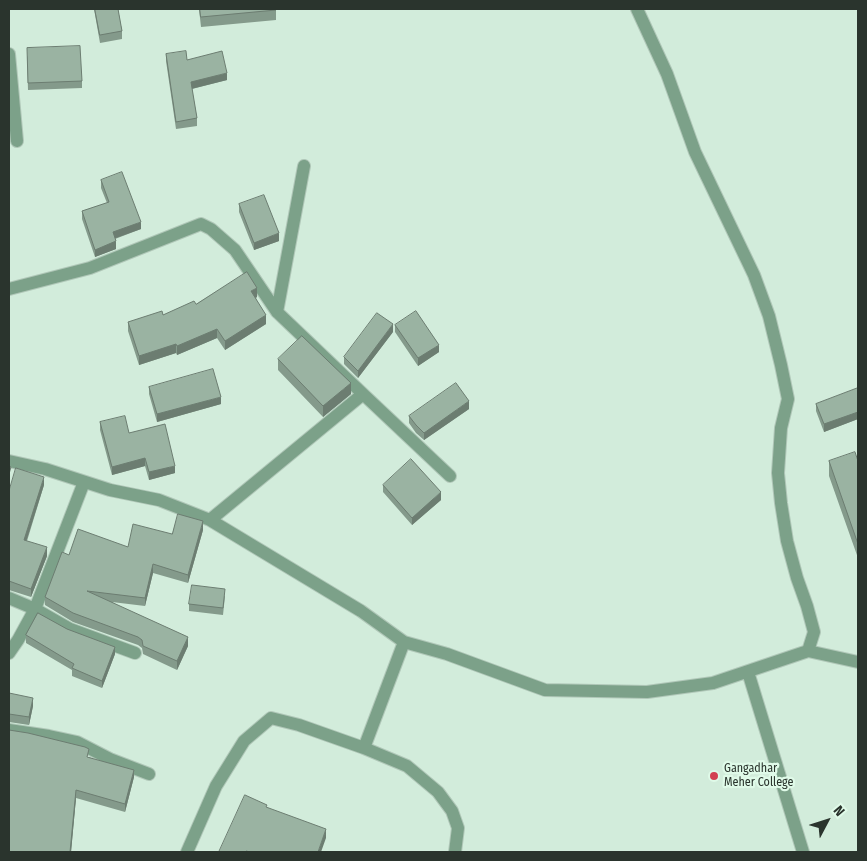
<!DOCTYPE html>
<html>
<head>
<meta charset="utf-8">
<style>
	body { margin:0 }
	#map { position:relative; width:867px; height:861px; overflow:hidden; background:#d2ecdb; font-family:"Fira Sans Condensed",sans-serif }
	canvas { display:block }
	.frame { position:absolute; inset:0; border:10px solid #2a342d; pointer-events:none }
	.north { position:absolute; left:802px; top:796px; width:50px; height:50px; -webkit-text-stroke:4px #dffae8; paint-order:stroke; rotate:50deg; font-size:14px; font-weight:700; line-height:20px; text-align:center; color:#2a342d }
	.north::after { content:''; display:block; margin:auto; width:18px; height:22px; background:#2a342d; clip-path:polygon(50% 0,100% 100%,50% 72%,0 100%) }
</style>
</head>
<body>
<div id="map">
<canvas width="867" height="861"></canvas>
<div class="frame"></div>
<div class="north">N</div>
</div>
<script>
const context = document.querySelector('canvas').getContext('2d');
context.lineJoin = 'round';
function trace(path, color, width, dash) { context.strokeStyle = color; context.lineWidth = width; context.lineCap = dash ? 'butt' : 'round'; context.setLineDash(dash || []); context.stroke(path); }
function paint(path, color) { context.fillStyle = color; context.fill(path, 'evenodd'); }
function drawText(font, color, halo, rows, align = 'center') {
  context.font = font + ' "Fira Sans Condensed",sans-serif'; context.lineWidth = 4.5; context.setLineDash([]); context.textBaseline = 'middle'; context.strokeStyle = halo; context.fillStyle = color; for (const [text, x, y, turn = 0] of rows) {
    context.save(); context.translate(x, y); context.rotate((+turn || 0) * Math.PI / 180); context.textAlign = isNaN(turn) ? turn : align; if (halo) context.strokeText(text, 0, 0); context.fillText(text, 0, 0); context.restore();
  }
}
const minor = new Path2D(`
	M637,9L667,74L695,152L754,275L769,316L781,365L788,399L781,428L778,473L781,503L787,541L797,578L807,606L814,632L808,651
	M9,54L17,141
	M9,289L90,268L201,224L211,229L235,250L277,312L363,394L210,520
	M277,312L304,166
	M363,394L450,476
	M9,461L45,469L110,490L159,500L210,520L361,611L404,642L447,654L545,690L647,692L713,683L808,651L858,662
	M9,598L35,609L70,629L135,653
	M404,642L364,748L407,766L438,792L452,811L458,828L455,852
	M9,653L18,640L35,609L84,482
	M748,672L803,852
	M9,730L49,736L77,742L110,759L149,774
	M187,852L216,786L244,741L271,718L299,725L364,748`);
trace(minor, '#b0c7b8', 14);
trace(minor, '#7ca189', 12);
paint(new Path2D(`
	M94,9H118L122,31V39L100,43Z
	M199,9H276V20L201,27Z
	M166,54L187,60L227,80L192,89L197,118V126L176,129L166,61Z
	M27,56L82,81V88L28,90Z
	M101,180L141,229L115,239L116,249L95,257L82,219V211L107,203L101,188Z
	M239,204L279,241L254,250L239,212Z
	M257,297L256,298L266,324L225,350L217,338L177,355L176,353L139,365L128,331V322L163,315L196,304Z
	M395,325L439,352L418,366L395,332Z
	M393,332L358,378L344,364V357Z
	M278,359L351,394L323,417L278,370Z
	M149,387L221,404L157,422L149,394Z
	M858,388V419L824,432L816,411V404Z
	M469,409L424,440L416,433L409,423V416Z
	M100,422L129,433L175,473L149,480L145,466L112,475L100,430Z
	M829,461H858V558L829,476Z
	M44,485L27,541L47,556L31,597L9,590V491Z
	M383,485L441,500L412,525L383,492Z
	M203,530L188,583L153,573L145,606L112,602L188,646L177,670L143,654L142,648L138,645L73,622L45,605V597L69,555L128,547L172,534Z
	M225,596L223,615L189,611V604Z
	M67,629L115,654L102,688L72,676V670L26,643V635Z
	M9,693L33,706L29,725L9,722Z
	M89,757L134,777L125,812L76,798L71,852H9Z`), '#849a8b');
paint(new Path2D(`
	M227,73V80L191,89V82Z
	M141,222V229L113,239V232Z
	M279,233V241L254,250V243Z
	M116,241V249L95,257V250Z
	M257,288V297L251,300V291Z
	M266,315V324L225,350V341Z
	M393,324V332L358,378V371Z
	M217,329V338L177,355V346Z
	M176,344V353L139,365V356Z
	M439,345V352L418,366V358Z
	M351,383V394L323,417V406Z
	M221,397V404L157,422V414Z
	M469,401V409L424,440V433Z
	M858,412V419L824,432V424Z
	M145,458V466L112,475V467Z
	M175,466V473L149,480V472Z
	M44,477V485L24,548V540Z
	M441,492V500L412,525V518Z
	M203,521V530L188,583V575Z
	M47,547V556L31,597V589Z
	M153,564V573L145,606V598Z
	M188,637V646L177,670V661Z
	M115,647V654L102,688V681Z
	M33,698V706L29,725V717Z
	M134,770V777L125,812V804Z
	M76,790V798L71,852H70Z
	M326,829V838L321,852H318Z`), '#6c7d71');
const building = new Path2D(`
	M95,9H118L122,31L100,35Z
	M200,9H276V10L201,17Z
	M80,46L82,81L28,83L27,48Z
	M186,51L187,60L222,51L227,73L191,82L197,118L176,122L166,54Z
	M122,172L141,222L113,232L116,241L95,250L82,211L109,202L101,180Z
	M264,195L279,233L254,243L239,204Z
	M247,272L257,288L251,291L266,315L225,341L217,329L177,346L176,344L139,356L128,322L162,311L163,315L194,301L196,304Z
	M416,311L439,345L418,358L395,325Z
	M377,313L393,324L358,371L344,357Z
	M302,336L351,383L323,406L278,359Z
	M213,369L221,397L157,414L149,387Z
	M456,383L469,401L424,433L416,425L409,416Z
	M858,388V412L824,424L816,404Z
	M125,416L129,433L165,424L175,466L149,472L145,458L112,467L100,422Z
	M855,452L858,461V544L829,461Z
	M411,459L441,492L412,518L383,485Z
	M9,466L11,467L9,474Z
	M16,468L44,477L24,540L47,547L31,589L9,581V491Z
	M178,514L203,521L188,575L153,564L145,598L87,591L188,637L177,661L143,646L142,640L138,637L73,613L45,597L62,552L69,555L78,529L128,547L133,524L172,534Z
	M192,585L225,589L223,608L189,604Z
	M38,613L67,629L115,647L102,681L72,668L74,664L26,635Z
	M9,693L33,698L29,717L9,714Z
	M9,730L28,733L85,747L89,749L87,757L134,770L125,804L76,790L70,852H9Z
	M245,795L267,805L266,807L326,829L318,852H250L246,851V852H219Z`);
paint(building, '#9ab3a2');
trace(building, '#6c7d71', 1);
for (const [x, y, r, color] of [
	[714,776,5,"#d24151"]
]) { const dot = new Path2D(); dot.arc(x, y, r, 0, 2 * Math.PI); context.fillStyle = color; context.fill(dot); trace(dot, '#dffae8', 2); }
drawText('12px', '#2a342d', '#dffae8', [
	["Gangadhar",724,769],
	["Meher College",724,783]
], 'left');
</script>
</body>
</html>
